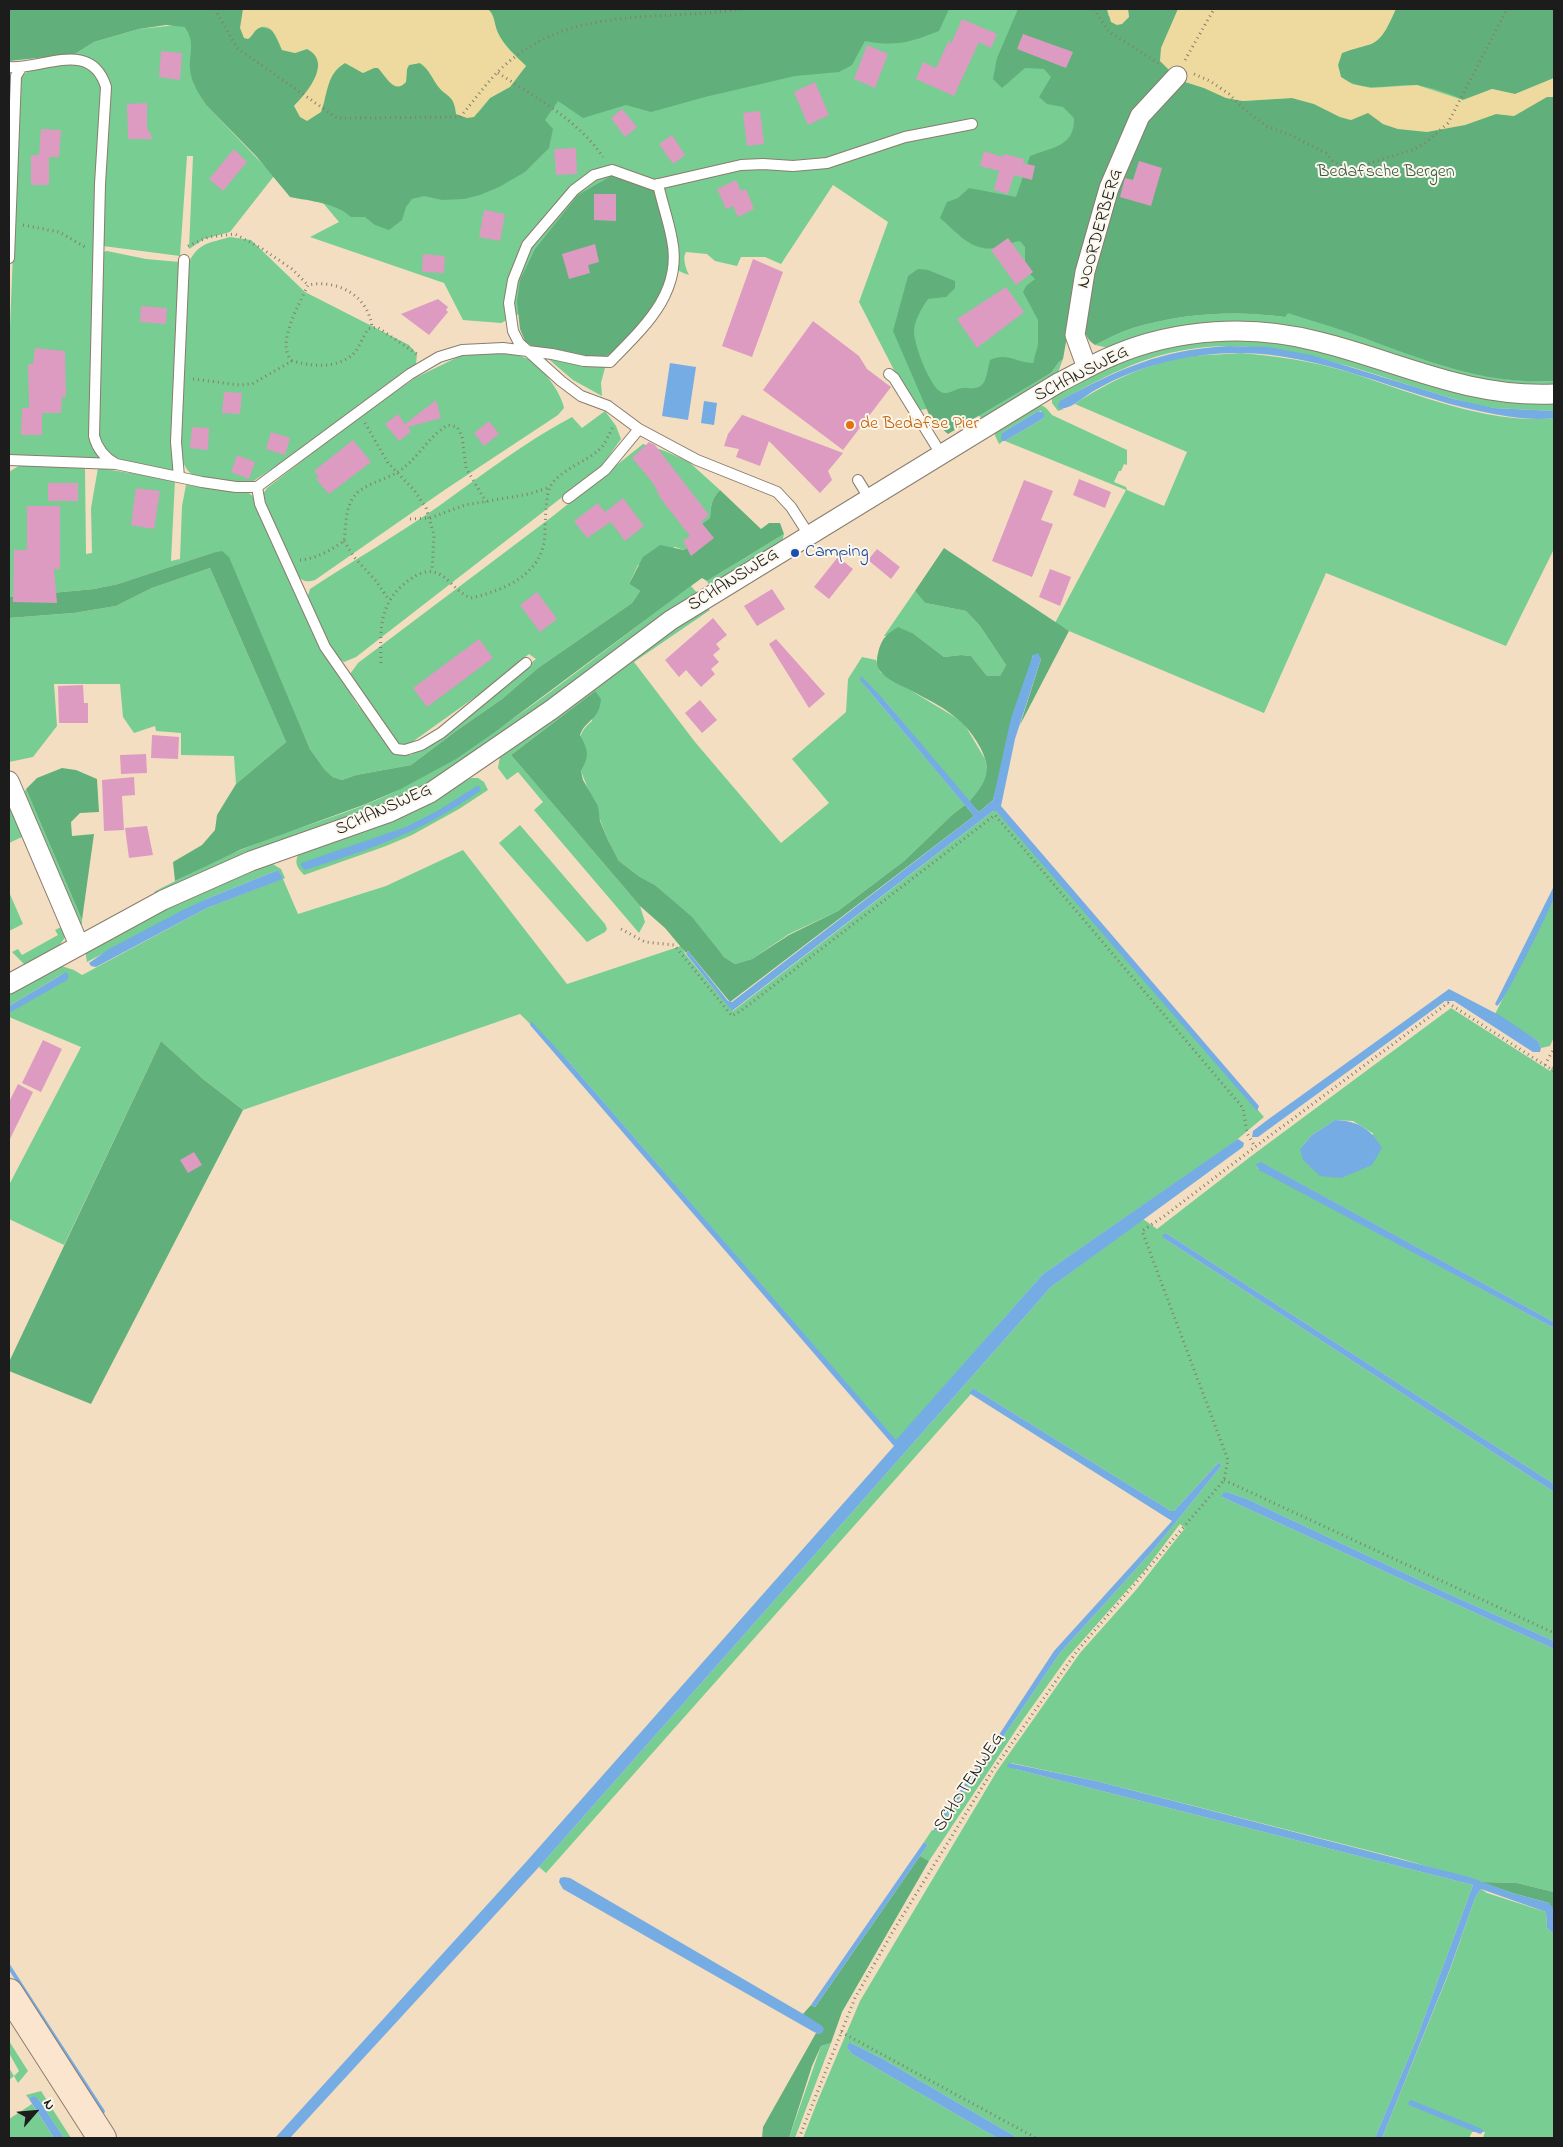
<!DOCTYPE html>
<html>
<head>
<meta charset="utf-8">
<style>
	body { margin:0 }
	#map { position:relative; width:1563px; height:2147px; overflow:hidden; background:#f4dec1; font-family:"Indie Flower",sans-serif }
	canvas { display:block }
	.frame { position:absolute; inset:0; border:10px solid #1c1c1c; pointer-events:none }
	.north { position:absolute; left:10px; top:2087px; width:50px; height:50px; -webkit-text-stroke:4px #fbf7ec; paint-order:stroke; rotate:63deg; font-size:14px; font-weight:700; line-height:20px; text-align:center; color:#1c1c1c }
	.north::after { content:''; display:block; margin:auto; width:18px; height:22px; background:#1c1c1c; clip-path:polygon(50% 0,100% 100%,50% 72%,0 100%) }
</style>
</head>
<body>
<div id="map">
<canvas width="1563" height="2147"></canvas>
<div class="frame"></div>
<div class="north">N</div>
</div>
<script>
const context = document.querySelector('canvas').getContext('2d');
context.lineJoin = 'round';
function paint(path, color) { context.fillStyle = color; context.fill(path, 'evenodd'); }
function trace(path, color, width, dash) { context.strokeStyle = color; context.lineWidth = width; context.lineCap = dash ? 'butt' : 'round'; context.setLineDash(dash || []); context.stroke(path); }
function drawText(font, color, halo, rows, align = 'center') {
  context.font = font + ' "Indie Flower",sans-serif'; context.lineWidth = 4; context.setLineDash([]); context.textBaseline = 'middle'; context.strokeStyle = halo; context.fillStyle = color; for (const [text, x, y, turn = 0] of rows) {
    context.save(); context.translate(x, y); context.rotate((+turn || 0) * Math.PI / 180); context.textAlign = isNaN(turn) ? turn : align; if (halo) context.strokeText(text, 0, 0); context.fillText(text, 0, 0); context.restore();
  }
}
paint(new Path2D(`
	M9,9H1554V368L1361,337C1425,358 1486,385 1554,381V387L1471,380L1285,326L1109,348L1095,345C1107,339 1120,332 1133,328C1183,313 1234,310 1285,317L1227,298L1062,336L1035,359L1033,363L983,399L915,411L859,302L888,222L833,185L781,264L765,257H741L737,266L715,261L707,254L686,252C682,258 686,269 689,275C674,271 661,257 648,249L501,323L463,320L444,283L310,237L339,222L245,110L193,83L206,105L274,176L230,232L204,239L189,249L193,156H187L180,256L103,246L104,185L111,93C108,68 98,61 75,54L94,42L139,29L177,25L184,27L189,33L198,19Z
	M72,63C90,66 99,74 102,93L94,447L101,460L9,455V353L20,79C31,63 54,65 72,63Z
	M230,237L251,240L305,292L409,345L417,354L416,364L300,450L252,482L240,484L194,476C182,468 182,457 179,444L189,262C199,242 210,243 230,237Z
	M107,251L146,259L180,262L173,472L114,459L105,450L97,433L102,252Z
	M1234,338L1287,343L1554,401V411L1494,408L1478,405C1360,376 1256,315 1132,365C1107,375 1084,388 1061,400V409H1064L1058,411L1052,403V396C1111,363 1165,341 1234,338Z
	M501,352C509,354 520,355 528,359C542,366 562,394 564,408L558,415L446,489L315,580C306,583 302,581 296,574L264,503L263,494L267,488L354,421L415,378L460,356Z
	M1240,353C1277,356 1312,361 1348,372C1411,392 1487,425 1554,418V549L1506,646L1326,573L1264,713L1069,631L1055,623L1126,490L1005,441L1044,418L1041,411H1038L1002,433V442L999,444L993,431L1037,405C1045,405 1047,409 1052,415L1127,450V465L1124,464L1121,471H1119L1114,482L1126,487L1127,490L1164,506L1187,452L1075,404C1106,383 1144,365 1181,358C1200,354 1221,355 1240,353Z
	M545,356L606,364L601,383L602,396L573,380Z
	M1063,359L1057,375L984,420L978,415L1051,373L1059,362Z
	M605,411L616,426L621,439L601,467L356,657L344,662L334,655L307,599L310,589C353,561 397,535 439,506C482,475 525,442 572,417L582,428Z
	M643,444L665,451L689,462L720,490C711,499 711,506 710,518L695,529L691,545L684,550L675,547L638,565L629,584L640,591L632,603L538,668L502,699L456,731L411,765L356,775L342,780L333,777L325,770L310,749L246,599L212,553L118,584L94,589L9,597V472L20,465L85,468L86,554L92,553L91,508L98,468L175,480L171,561L180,559L182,506L186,485L233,491H246L254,497L335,670L344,682L356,703L398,754L411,755L438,737L536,659L529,654L478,695L408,745L397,744L356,689L350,674L358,663L553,516Z
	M784,534L782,542L710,587L707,581Z
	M210,568L286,742L236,784L234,756L181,755V733L156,731L155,726L134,733L123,717L120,684H54L57,726L33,757L9,762V618L74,613L116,606L152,588Z
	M691,586L698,594L467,762L404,797L159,895L154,892C183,877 213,861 243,849C295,827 352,814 402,788C506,733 596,655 691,586Z
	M915,591L925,603L966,611L980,626L1006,665L1000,676H987L971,656L961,655L944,657L914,634L884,636Z
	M705,607L710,610L634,662L695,742L781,843L829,803L792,759L846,712L848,679L862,657L876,660L880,672L963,722L985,759L988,775L981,788L969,802L886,702L865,686L965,805L953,814L904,861L838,911L789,934L752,959L735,964L724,957L676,904L655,885L640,877L619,861L608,840L581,771C593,749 566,743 592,721L595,691L511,755L640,906L645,922L639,933L534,810L543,802L518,772L507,780L498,768L500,756L628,660Z
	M471,778H478L484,782L488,790L459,809L412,835L386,846L304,875C298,868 294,864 298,855L382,825L426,804Z
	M26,789L82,920V925L75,920L22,798Z
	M9,799L24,836L9,843Z
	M993,811H996L1002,817L1264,1117L1233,1143L1043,1274L896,1441L569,1062L520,1014L243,1110L203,1079L161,1041L64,1245L9,1219V1185L81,1047L9,1017V1013L64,973L9,1006V993L58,965L74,970L82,975L86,973L207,908L282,879L278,870L206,899L87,962L85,950C146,918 207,887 271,863L281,869L285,878L283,879L298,914L386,886L463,850L567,984L681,946L686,955L733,1011Z
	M520,825L605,924L607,929L605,932L587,942L499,843Z
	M9,892L23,924L9,931Z
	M1554,899V1037L1550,1046L1541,1048L1538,1041L1495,1014Z
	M65,925L66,936L59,946L25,965L12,952L18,949L22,955L58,935L55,930Z
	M1451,1008L1550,1071L1554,1064V1322L1266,1165L1257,1168L1554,1328V1484L1166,1233L1165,1239L1554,1492V1641L1451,1595L1247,1499L1227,1492L1222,1497L1554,1649V1892L1517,1883L1481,1882L1402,1859L1096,1781L1011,1763L1015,1769L1473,1885L1416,2040L1375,2138H1018L883,2059L851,2043L847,2048L852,2054L997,2138H803L818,2100L860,2001L997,1771L1080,1653L1136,1590L1185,1528L1180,1524L1145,1570L1067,1658L1022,1721L929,1861L920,1856L928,1845L924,1842L932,1830L935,1831L995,1749L1060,1653L1155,1548L1222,1465L1218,1463L1174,1511H1171L973,1388L970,1392L971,1394L546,1873L539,1867L1051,1287L1143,1219L1157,1229L1250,1157ZM1335,1120L1353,1121L1374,1134L1300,1149L1312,1135Z
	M1481,1889L1487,1893L1546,1912L1547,1928L1554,1934V2138H1483L1485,2132H1472L1469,2138H1382L1450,1970L1475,1898Z
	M9,2041L28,2071L18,2083L14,2076L9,2080V2068L14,2076L19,2071L9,2053Z
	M831,2043L795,2138H789L821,2046Z
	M41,2091L71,2138H64L39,2100L32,2096L29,2099L26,2095Z
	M32,2104L54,2138H9V2119Z`), '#77cd92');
paint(new Path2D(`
	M9,9H243L242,18L256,29L261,27L272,30L282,50L295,53L307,49C333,62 307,93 294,106L324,104C326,88 330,72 345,63L363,73L374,68H378L389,81L406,82L407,69L409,65L419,63C430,70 432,79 440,88C446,95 452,96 455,106L478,113L490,98L510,86L526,66C516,56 504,46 498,33C494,25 495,13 487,9H949L939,31C910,42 897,47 865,41L852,65L839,72L795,76L705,97L651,112L626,105L583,118L558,101L545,120L553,129L549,148L525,172L499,187L480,195L464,199L442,200L424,196L412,199L406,207L402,220L389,230L375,225L365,217H351C336,203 310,201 290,197L256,156L206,105C199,94 191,83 190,69C189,54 196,40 184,27L166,25L139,29L94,42L75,54L9,61Z
	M1018,9H1107L1108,16L1129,17L1128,9H1178L1161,48L1173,73L1138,112L1075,292L1063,359L1059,362L1051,373L948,434L931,419L893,331L908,276L918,269L928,270L955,281V288L946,297L928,299C922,308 915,319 914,330C913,343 930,387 941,392C947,396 957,388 963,388C970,388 980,390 984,382C987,377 988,367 990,360C1008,352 1016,363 1033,363L1038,345V320L1023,292L1026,286L1035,279L1025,269V247L1020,241C1012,242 1005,246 997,248C971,252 959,234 940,218L947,202L958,198L969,188L1016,197L1030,156C1052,147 1075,147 1074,118L1063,107L1047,104L1039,97L1051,77L1044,69L1025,68L1002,88L993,79L997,58Z
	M1396,9H1554V78L1515,94L1492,89L1463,100C1452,94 1427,86 1415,85C1387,84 1366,94 1341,77L1338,65L1342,53C1352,49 1358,48 1368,45C1383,42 1390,21 1396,9Z
	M1179,80L1204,88L1226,98L1243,101L1292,98L1314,104L1340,117L1351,120L1368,112L1383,124L1398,129L1465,125L1496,114L1514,116L1547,96L1554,97V381C1490,385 1431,363 1372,341C1344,330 1316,322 1288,313L1285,317C1234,310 1183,313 1133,328C1120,332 1107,339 1095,345C1085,339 1084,330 1084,319L1105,224L1145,117Z
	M611,176L653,189C667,217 675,250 669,282C665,300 641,328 627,341C620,348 610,354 602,359L533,347L525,341L520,329L517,302L520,280L535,249L578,195Z
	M720,490L761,529L769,523H780L784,534L707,581L702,578L691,586L495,732L456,759L401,789L366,804L242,849L175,881L173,862L202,845L215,830L217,815L236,784L286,742L210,568L152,588L116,606L74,613L9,618V597L94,589L118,584L212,553L222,551L229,557L310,749L325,770L333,777L342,780L356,775L411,765L456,731L502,699L538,668L632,603L640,591L629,584L643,557L660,545L684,550L691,545L695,529L710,518C711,506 711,499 720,490Z
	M944,548L1069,631L1020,725L1041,659L1033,655L993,800L979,812L969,802C986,782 993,772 980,747C963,715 936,704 906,688C898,684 886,679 880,671C875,664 877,657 879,649C883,637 887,634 898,627L914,634L944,657L961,655L971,656L987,676H1000L1006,665L980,626L966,611L925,603L915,591Z
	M595,691L601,699C599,721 586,719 580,735C588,750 590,755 581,771L583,780L598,806L600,821L608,840L619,861L640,877L655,885L692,917L724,957L735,964L752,959L789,935L838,911L904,861L953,814L965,805L974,816L730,1002L688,951L686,953L665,928L640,906L511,755Z
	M62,768L76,770L97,779L99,812L80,813L71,822L72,836L94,834L82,920L26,789L37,778Z
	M161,1041L203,1079L243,1110L91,1404L9,1371V1362Z
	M920,1856L929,1861L842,2012L831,2043L821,2046L812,2066L789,2138H762L763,2127L816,2033L819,2034L803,2014L811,2005L815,2007Z
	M1481,1882L1517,1883L1554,1892V1928V1916L1549,1903L1512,1893Z`), '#61b07c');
paint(new Path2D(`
	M243,9H487C495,13 494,25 498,33C504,46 516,56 526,66L510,87L490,98L474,117L467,118L456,114C454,93 446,98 437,85C431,76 429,69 420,63L409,65L407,69L406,82C394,95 386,76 378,68H374L363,73L345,63C326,74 328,94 321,112L307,121L300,117L294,106C307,93 333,62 307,49L295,53L282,50C278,40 272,22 259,28C254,30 253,36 248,39L244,38L240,28Z
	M1107,9H1128L1129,17L1122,24L1117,25L1111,22Z
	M1178,9H1396C1390,21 1383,42 1368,45C1358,48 1352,49 1342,53L1338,65L1341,77L1352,84L1371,88L1417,85L1463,100L1492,89L1515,94L1554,78V97H1547L1514,116L1496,114L1465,125L1427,132L1398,129L1383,124L1368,113L1351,120L1340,117L1314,104L1292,98L1243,101L1226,98L1204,88L1179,80L1160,61L1161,48Z`), '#eeda9e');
paint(new Path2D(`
	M1228,346L1268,347L1311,355L1454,399L1494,408L1554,411V418C1529,421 1504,416 1479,411C1399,394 1322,353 1239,353C1190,353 1140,365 1097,389C1085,395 1075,407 1061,409L1059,408L1058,405L1061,400C1120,369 1159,350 1228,346Z
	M670,363L696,367L688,420L662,416Z
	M704,401L717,403L714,425L701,423Z
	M1038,411L1044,413V418L1005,441H1001L1002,433Z
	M1038,653L1041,659L1015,739L1001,806L1259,1106L1257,1111L996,811H993L732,1011L686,954L688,951L728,1001L732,1002L974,816L865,686L860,680L861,676L886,702L979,812L993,800L1011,718L1033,655Z
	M477,786H479L481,790C425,831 371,849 305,870L301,866V863L406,827L439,810Z
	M278,870L283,879L207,908L96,967L91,966L89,963L109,949L183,910L206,899Z
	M1554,886V899C1547,914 1504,1004 1497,1006L1495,1004Z
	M66,972L69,976L67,980L9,1013V1006Z
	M1449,989L1501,1016L1538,1041L1541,1048L1540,1052H1533L1454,1001H1445L1258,1137H1252L1253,1131L1266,1121Z
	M531,1021L569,1062L896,1440L1043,1274L1238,1139L1244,1143L1243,1147L1051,1287L539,1867L290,2138H275L526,1862L894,1446L530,1025Z
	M1335,1120C1358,1121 1370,1128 1382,1148L1372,1165L1341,1178L1320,1176L1303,1160L1300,1149L1312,1135Z
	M1261,1162L1554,1322V1328L1259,1170L1256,1164Z
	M1166,1233L1554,1484V1492L1165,1239L1162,1236Z
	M973,1388L1171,1511H1174L1218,1463L1222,1465L1155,1548L1060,1653L995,1749L935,1831L933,1832L937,1823L987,1753L1054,1651L1172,1521L969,1393Z
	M1227,1492L1247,1499L1451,1595L1554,1641V1649L1222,1497V1494Z
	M1009,1763L1096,1781L1469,1877L1512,1893L1549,1903L1553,1908L1554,1934L1547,1928L1546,1912L1481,1889L1475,1898L1450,1969L1382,2138H1375L1416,2040L1473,1885L1015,1769L1007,1767Z
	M924,1842L928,1845L920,1856L815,2007L811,2005Z
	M564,1877L570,1878L805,2015L822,2026L824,2029L822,2033L819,2034L814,2032L563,1889L559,1882L560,1878Z
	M9,1963L105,2111L104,2114H101L9,1970Z
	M851,2043L883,2059L1018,2138H997L852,2054L847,2048L848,2044Z
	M32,2096L36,2097L39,2100L64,2138H54L29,2099Z`), '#76ace4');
trace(new Path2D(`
	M1411,2103L1480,2131`), '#76ace4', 5.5);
paint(new Path2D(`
	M962,19L997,34L991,48L979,42L954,96L916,79L923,62L936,68L949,40L951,44Z
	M1023,34L1073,52L1066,68L1017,49Z
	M867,45L888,54L875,88L854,79Z
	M161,51L182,53L180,80L159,77Z
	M815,82L829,115L808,125L794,92Z
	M147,103V128L153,139H128L127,104Z
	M622,109L637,127L625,137L611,118Z
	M760,111L764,144L747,146L743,113Z
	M41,129L61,130L59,157H49V185H31V155H39Z
	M672,135L685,155L673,164L659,144Z
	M576,148L577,174L556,175L554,149Z
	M234,149L247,162L223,191L209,179Z
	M984,151L1003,157L1004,154L1024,159L1023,163L1035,166L1032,180L1014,175L1008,194L994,190L999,171L980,166Z
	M1139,161L1162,168L1151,206L1120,197L1125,178L1133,180Z
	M736,180L741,191L746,189L754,209L738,217L733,206L726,209L717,189Z
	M594,194H616V221L594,220Z
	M484,210L505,214L500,241L479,237Z
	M1008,238L1033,272L1016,285L991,250Z
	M595,244L599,262L588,265L590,273L569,279L562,254Z
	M423,254L445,256L444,273L422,272Z
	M753,259L783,272L752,357L722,346Z
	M1006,287L1024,312L977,348L957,319Z
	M438,299L448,307L446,310L448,312L429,335L401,314Z
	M141,306L167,308L166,324L140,322Z
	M813,321L859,356L867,369L891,387L843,450L763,390Z
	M35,348L65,351L66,397H62L61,413H42V435H21L22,408H29L28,364H33Z
	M224,392L242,393L240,414L222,413Z
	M436,400L441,418L408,427L411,432L399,441L385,424L398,414L405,424Z
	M740,414L843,453L828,471L832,480L820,493L769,441L760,466L736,457L739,449L724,446L728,434L742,415Z
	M489,421L499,434L484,446L474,433Z
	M192,427L209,428L208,450L190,448Z
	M271,432L290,438L285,455L266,449Z
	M353,440L371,462L329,494L316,479L319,477L314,471Z
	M649,442L655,445L709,515L701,522L714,538L691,556L683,541L690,536L661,499L653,483L632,458Z
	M237,455L255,462L249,479L231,472Z
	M1079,479L1111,492L1105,508L1073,495Z
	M1024,480L1053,491L1041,520L1053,524L1032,577L992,561Z
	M48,483H78V501H48Z
	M136,488L160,491L154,529L131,525Z
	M623,498L644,526L625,541L611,522L587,538L574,521L598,503L605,512Z
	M27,506H60V569H54L57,603L13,602L14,550H27Z
	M877,549L900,567L891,579L868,560Z
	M838,557L853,569L829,599L814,587Z
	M1050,569L1071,577L1060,606L1039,597Z
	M772,589L785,609L757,626L744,606Z
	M537,592L557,619L540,632L520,605Z
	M713,618L727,635L716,644L720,649L713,655L719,662L711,669L715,674L701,687L686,670L679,677L665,660Z
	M479,639L493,658L427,707L413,688Z
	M776,639L825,694L809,708L769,644Z
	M83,685L84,703H88V723H59L58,686Z
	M700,700L717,720L702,733L685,713Z
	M152,735L179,737L178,759L151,758Z
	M146,754L147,773L121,774L120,755Z
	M134,777L135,795L122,796L124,830L104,831L102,780Z
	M147,826L153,855L129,858L125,828Z
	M43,1040L62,1049L41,1092L22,1083Z
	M18,1084L33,1092L9,1141V1102Z
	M194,1152L202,1165L188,1173L180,1160Z`), '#dd9bc2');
const lane = new Path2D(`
	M9,67C42,70 91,38 106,87L100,184L94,436C97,448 105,458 116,464
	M9,258L16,76L21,68
	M889,374L894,378L941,454
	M9,460L116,464L202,482L236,487H257L410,374L439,357L462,350L503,348L552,354L584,361L610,362C643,328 683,293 672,240C669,222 662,203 658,184
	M179,477L176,442L184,260
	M858,480L869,498
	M257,487L260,504L325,647L396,749L405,750L421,745L441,733L526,663
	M568,498L605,470L639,429
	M809,535L791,507L777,492L697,460L639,429L608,406L581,396L561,381L519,343L513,331L509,303L513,280L527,245L574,190L594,175L612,170L654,185L741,165L763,164L793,166L827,163L905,137L972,124`);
const street = new Path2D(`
	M1087,368L1075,335L1085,272L1109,188L1140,116L1177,76
	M9,781L79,945
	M9,984L163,900L251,861L390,812L430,793L551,710L671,620L1058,383C1076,374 1093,364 1112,356C1177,328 1252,324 1320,342C1400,362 1468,398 1554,394`);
const secondary = new Path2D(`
	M9,1993L102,2138`);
trace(lane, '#887d6e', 12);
trace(street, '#887d6e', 21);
trace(secondary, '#887d6e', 30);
trace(new Path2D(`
	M215,9L237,48L337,118L460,117C475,100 488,80 505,65C574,4 659,22 741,9
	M1094,9L1108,31L1161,65
	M1185,60L1214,9
	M498,73C535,97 578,120 603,157
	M1194,74L1210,81L1229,94L1244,109L1266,126L1288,134L1326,153L1333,161L1347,170L1412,150L1424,144L1448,123L1507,9
	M23,225L59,232L85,247
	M188,246L209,237L235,234L261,248L292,269L308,285
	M292,361C275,344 300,303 308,285C338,279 369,296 372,328
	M193,379L239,385L252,384L292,361C311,366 334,369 351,356C358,351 363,337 368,329L377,327L417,354
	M365,423L388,463L414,490L426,508L434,535L432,571
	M410,519L430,518L465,505L529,494L550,487
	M344,541L354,557L376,581L389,600
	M300,560C316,559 331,550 344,541C346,527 345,507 355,495C365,484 384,480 396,473C417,461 427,437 448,425L457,427L462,436L466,468L486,502
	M381,663C380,627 379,600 412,578C417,574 428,570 434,572C449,576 455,592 471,598C505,590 544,574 545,533C545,524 546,494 550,487C558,471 587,461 599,450C605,445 609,434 613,427
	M621,929L645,942L674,945L732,1016L742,1010L995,815L1243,1108L1247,1133L1255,1147
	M1545,1065L1554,1048
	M1224,1480L1554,1633
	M841,2032L1036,2138
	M799,2138L855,1998L892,1933L991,1773L1077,1651L1224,1480L1228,1460L1142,1231L1163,1217L1255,1147L1448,1003L1554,1071`), '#887d6e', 3, [1, 4]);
trace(lane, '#fff', 10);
trace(street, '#fff', 19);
trace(secondary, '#fbe5cf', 28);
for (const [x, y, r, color] of [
	[850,425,5,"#e8710a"],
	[795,553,5,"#1a4fb4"]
]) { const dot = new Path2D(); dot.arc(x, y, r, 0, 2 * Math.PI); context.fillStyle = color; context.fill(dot); trace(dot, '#fbf7ec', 2); }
drawText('18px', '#3c5a45', '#fbf7ec', [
	["Bedafsche Bergen",1386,173]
]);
drawText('18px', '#1c1c1c', '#fbf7ec', [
	["NOORDERBERG",1101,229,-74],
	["SCHANSWEG",1082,375,-27],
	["SCHANSWEG",734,581,-32],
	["SCHANSWEG",384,811,-24],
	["SCHOTENWEG",970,1783,-57]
]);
drawText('18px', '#c56008', '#fbf7ec', [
	["de Bedafse Pier",860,425]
], 'left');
drawText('18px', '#164399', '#fbf7ec', [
	["Camping",805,553]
], 'left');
</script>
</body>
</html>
